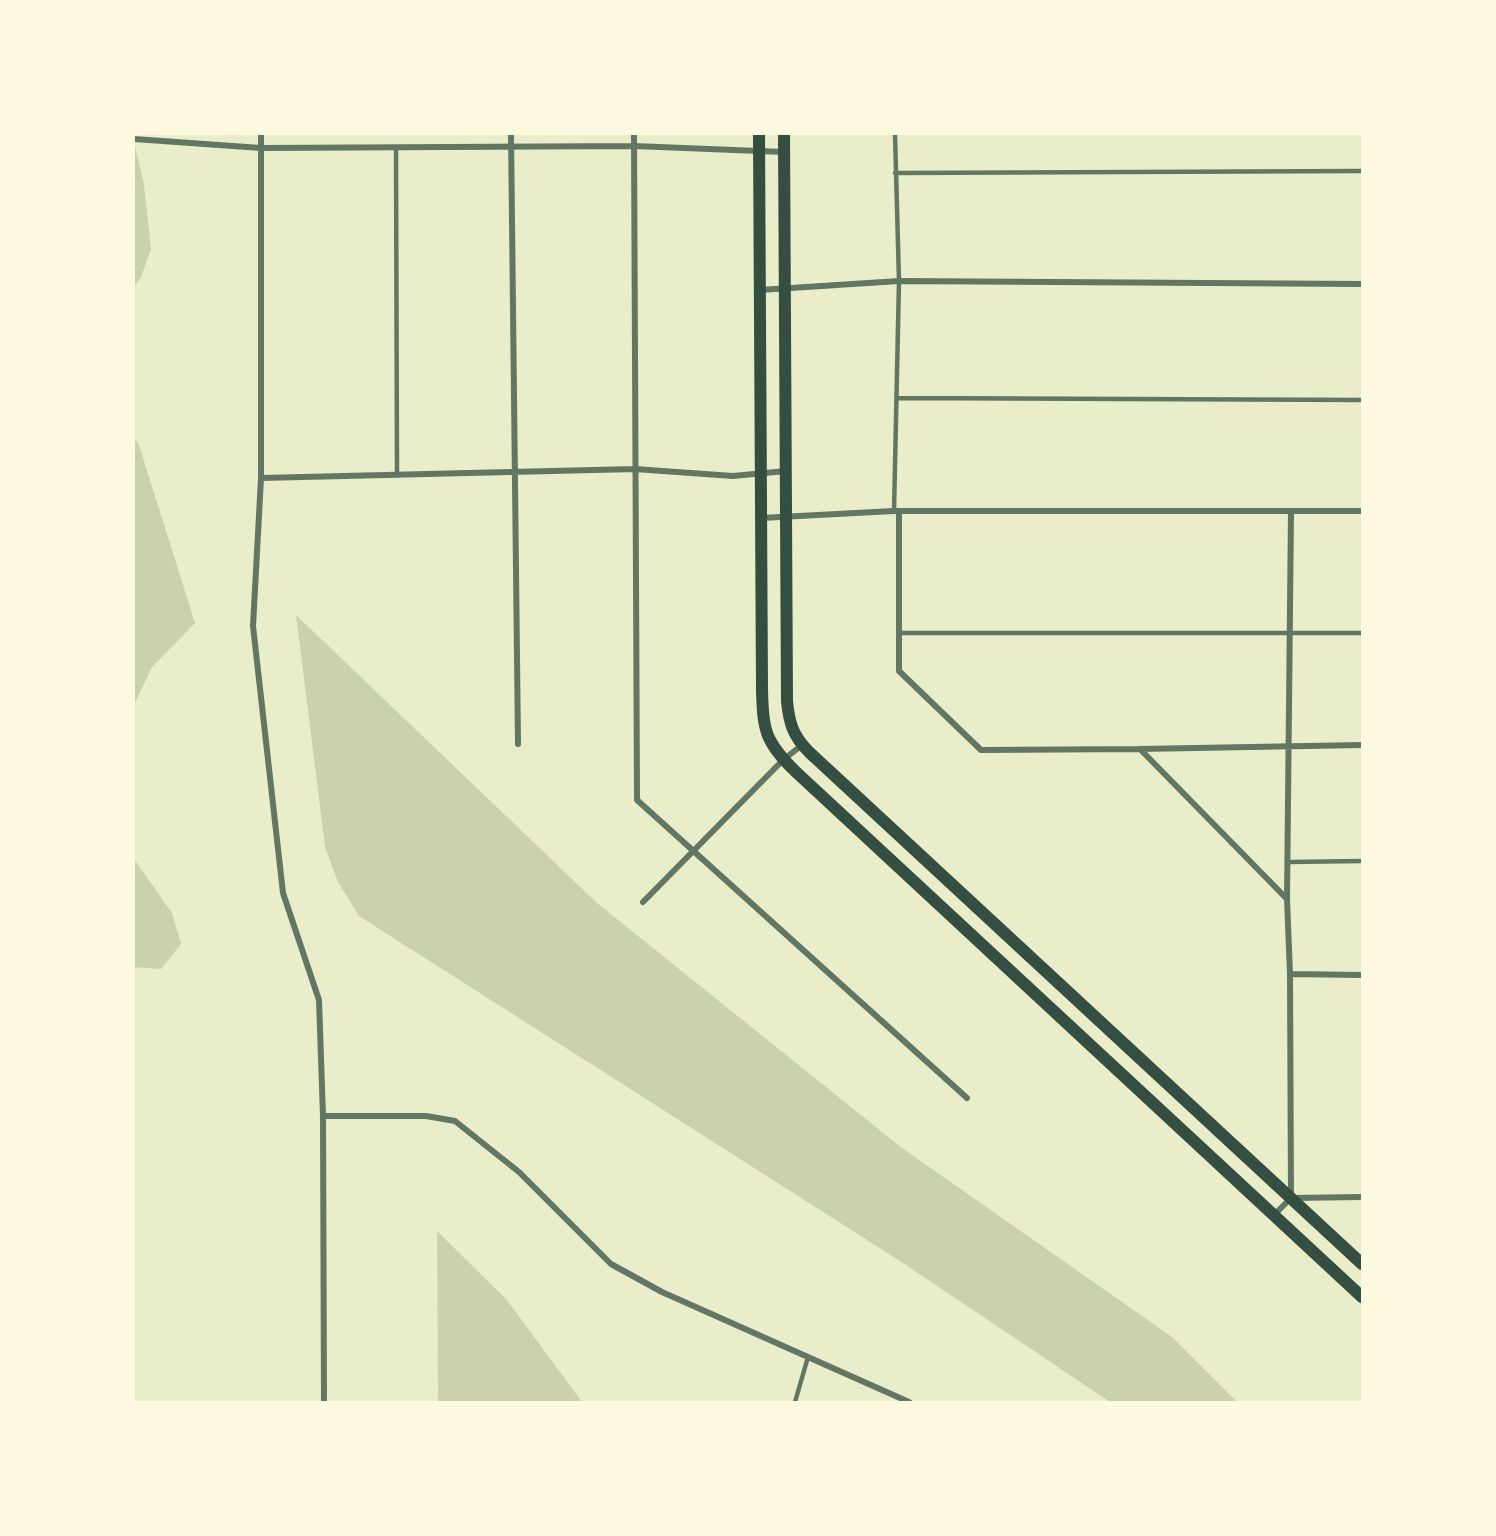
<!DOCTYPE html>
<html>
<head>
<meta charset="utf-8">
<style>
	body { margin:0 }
	#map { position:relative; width:1496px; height:1536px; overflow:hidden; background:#e9edc9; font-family:"Libre Baskerville",serif }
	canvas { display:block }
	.frame { position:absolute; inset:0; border:135px solid #fefae0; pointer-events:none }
</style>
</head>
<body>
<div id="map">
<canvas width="1496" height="1536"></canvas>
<div class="frame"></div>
</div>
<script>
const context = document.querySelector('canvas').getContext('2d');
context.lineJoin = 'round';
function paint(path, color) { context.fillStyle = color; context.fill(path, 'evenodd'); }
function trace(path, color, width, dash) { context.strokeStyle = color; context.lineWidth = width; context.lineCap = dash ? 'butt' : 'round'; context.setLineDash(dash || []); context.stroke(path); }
paint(new Path2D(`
	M134,141L144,185L151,249L141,277L134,287Z
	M134,439L138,442L195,623L152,667L134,705Z
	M296,615L597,903L902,1148L1172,1337L1237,1402H1110L900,1261L359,916L338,882L325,847Z
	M134,859L172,913L181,944L161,969L134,967Z
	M437,1231L507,1300L582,1402H438Z`), '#cad2ad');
trace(new Path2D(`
	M396,147L397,474
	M895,173L1362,171
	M897,398L1362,400
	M894,511L899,281L895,134
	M899,633H1362
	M1288,862L1362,861
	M795,1402L808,1357`), '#617663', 4.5);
trace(new Path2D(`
	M261,134V478L253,626L283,893L319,1000L323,1116L324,1402
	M511,134L518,744
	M634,134L637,800L967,1098
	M134,139L261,148L634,146L784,152
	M760,290L899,281L1362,284
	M261,478L635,469L733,476L786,471
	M899,511V671L981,750L1140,749L1362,745
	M761,518L894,511H1362
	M1140,749L1287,899
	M643,902L783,760L802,745
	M1290,974L1362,975
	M323,1116H426L455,1121L519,1172L611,1264L662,1292L909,1402
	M1291,1197L1290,974L1287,899L1291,512
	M1274,1215L1291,1198L1362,1197`), '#617663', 6);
trace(new Path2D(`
	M759,134L762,689C763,731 765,742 796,772L1362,1297
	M784,134L787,701C789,723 793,736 809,752L1362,1264`), '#344e41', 12);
</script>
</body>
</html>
